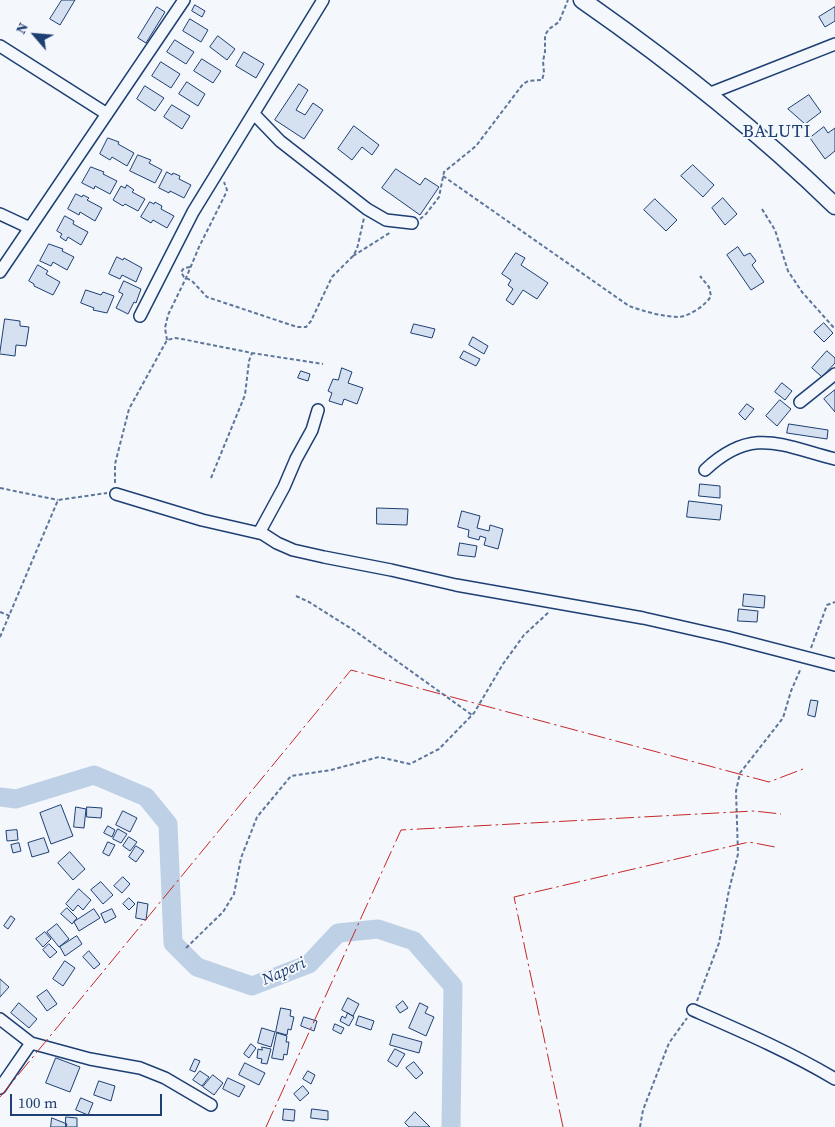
<!DOCTYPE html>
<html>
<head>
<meta charset="utf-8">
<style>
	body { margin:0 }
	#map { position:relative; width:835px; height:1127px; overflow:hidden; background:#f4f7fb; font-family:"Source Serif 4",serif }
	canvas { display:block }
	.north { position:absolute; left:10px; top:10px; width:50px; height:50px; -webkit-text-stroke:4px #f4f7fb; paint-order:stroke; rotate:297deg; font-size:14px; font-weight:700; line-height:20px; text-align:center; color:#1d3f73 }
	.north::after { content:''; display:block; margin:auto; width:18px; height:22px; background:#1d3f73; clip-path:polygon(50% 0,100% 100%,50% 72%,0 100%) }
	.scale { position:absolute; left:10px; top:1094px; width:152px; height:22px; box-sizing:border-box; border:2px solid #1d3f73; border-top:0; padding-left:6px; font-size:15px; line-height:18px; white-space:nowrap; color:#1d3f73; -webkit-text-stroke:4px #f4f7fb; paint-order:stroke }
</style>
</head>
<body>
<div id="map">
<canvas width="835" height="1127"></canvas>
<div class="north">N</div>
<div class="scale">100 m</div>
</div>
<script>
const context = document.querySelector('canvas').getContext('2d');
context.lineJoin = 'round';
function trace(path, color, width, dash) { context.strokeStyle = color; context.lineWidth = width; context.lineCap = dash ? 'butt' : 'round'; context.setLineDash(dash || []); context.stroke(path); }
function paint(path, color) { context.fillStyle = color; context.fill(path, 'evenodd'); }
function drawText(font, color, halo, rows, align = 'center') {
  context.font = font + ' "Source Serif 4",serif'; context.lineWidth = 4; context.setLineDash([]); context.textBaseline = 'middle'; context.strokeStyle = halo; context.fillStyle = color; for (const [text, x, y, turn = 0] of rows) {
    context.save(); context.translate(x, y); context.rotate((+turn || 0) * Math.PI / 180); context.textAlign = isNaN(turn) ? turn : align; if (halo) context.strokeText(text, 0, 0); context.fillText(text, 0, 0); context.restore();
  }
}
trace(new Path2D(`
	M0,797L16,799L94,775L146,797L168,824L173,943L197,967L252,986L309,964L338,933L378,929L414,941L453,986L451,1127`), '#bed0e5', 19);
const building = new Path2D(`
	M62,0H75L60,25L50,19Z
	M195,5L205,11L202,17L192,11Z
	M157,7L165,12L146,43L138,38Z
	M835,7V21L825,27L819,17Z
	M190,19L208,30L201,42L183,31Z
	M218,36L235,49L227,60L210,47Z
	M175,40L194,52L186,64L167,52Z
	M244,52L264,64L256,78L236,66Z
	M202,59L221,71L213,83L194,71Z
	M161,62L180,74L171,88L152,76Z
	M187,82L205,94L198,106L179,94Z
	M299,84L308,90L296,110L305,115L313,103L323,110L304,139L275,120Z
	M145,86L164,98L155,111L137,99Z
	M809,95L821,112L805,124L788,109Z
	M172,105L190,116L182,129L164,117Z
	M354,126L379,145L372,155L362,147L352,160L338,149Z
	M824,127L828,133L835,128V151L825,159L810,138Z
	M108,138L119,142L118,144L134,153L127,166L112,157L110,160L100,154Z
	M138,155L151,160L149,163L162,170L155,183L130,171Z
	M693,165L714,185L703,197L681,176Z
	M91,167L104,172L103,174L117,181L110,194L95,186L94,189L82,183Z
	M396,169L420,185L425,178L439,187L420,215L382,188Z
	M167,172L172,175L173,173L180,176L179,179L191,185L184,198L170,191L169,193L159,188Z
	M127,185L134,190L132,192L145,199L138,211L125,204L123,206L113,200L121,186L125,188Z
	M76,194L82,197L83,195L89,198L87,200L102,208L95,221L80,212L79,215L68,209Z
	M723,198L737,214L725,225L712,208Z
	M655,199L677,220L666,231L644,210Z
	M150,202L154,204L155,202L162,206L161,209L174,216L167,228L153,220L151,223L141,217Z
	M65,216L74,221L73,224L88,232L81,245L68,237L66,241L60,237L62,234L57,231Z
	M49,244L63,249L62,251L74,257L67,270L53,262L51,266L40,261Z
	M738,247L744,256L750,253L756,261L752,265L764,282L751,290L727,255Z
	M516,253L525,258L521,265L548,283L537,299L523,290L513,305L506,300L513,289L508,285L511,280L502,274Z
	M117,257L123,260L124,258L142,268L136,282L122,275L120,279L109,274Z
	M38,265L48,271L46,274L60,282L53,295L34,286V284L29,281Z
	M124,281L141,289L136,303L134,302L128,314L116,308L123,294L119,292Z
	M86,290L101,295L103,292L114,296L107,313L93,310L94,308L81,303Z
	M5,319L20,321V326L29,327L26,346L16,345L15,356L0,354Z
	M824,323L833,333L824,342L814,332Z
	M414,324L435,329L432,338L411,333Z
	M473,337L488,346L484,354L469,345Z
	M464,351L480,359L476,366L460,358Z
	M827,351L835,358V363L822,377L812,368Z
	M342,368L352,372L348,383L363,388L357,404L344,399L342,405L329,401L332,393L328,391L333,379L338,380Z
	M301,371L310,374L308,381L298,378Z
	M782,383L792,391L785,400L775,392Z
	M835,390V412L824,399Z
	M780,400L791,409L777,426L766,416Z
	M747,404L754,409L745,420L739,414Z
	M789,424L828,430L827,439L787,433Z
	M700,484L720,486V498L699,496Z
	M689,501L722,505L720,520L687,517Z
	M377,508L408,509L407,525L377,524Z
	M462,511L480,516L477,528L489,531L490,525L503,529L498,549L484,545L486,538L480,536L479,540L468,537L469,530L458,527Z
	M460,543L477,546L475,557L458,555Z
	M744,594L765,596L764,608L743,606Z
	M739,609L758,611L757,622L738,621Z
	M811,700L818,701L815,717L808,715Z
	M61,805L73,836L51,844L40,813Z
	M76,807L86,809L84,828L74,827Z
	M87,807L102,808L101,818L87,817Z
	M123,811L137,818L130,832L116,825Z
	M108,826L115,830L112,837L104,833Z
	M118,829L127,834L121,843L113,839Z
	M17,830L18,840L7,841L6,831Z
	M129,837L137,842L130,851L123,846Z
	M44,838L49,852L32,857L28,843Z
	M108,842L115,845L109,856L103,853Z
	M19,843L21,851L13,853L11,845Z
	M136,846L144,851L136,862L129,857Z
	M70,852L85,869L73,880L58,863Z
	M123,877L130,884L122,893L114,886Z
	M101,882L113,895L103,904L91,890Z
	M79,889L91,900L83,910L78,905L73,911L66,904Z
	M129,898L135,904L129,910L123,904Z
	M138,902L148,904L146,920L136,918Z
	M67,908L77,918L72,924L61,914Z
	M94,909L100,918L79,931L74,922Z
	M112,909L116,917L105,923L101,914Z
	M11,916L15,919L8,929L4,926Z
	M57,924L69,939L59,947L47,932Z
	M45,932L51,939L43,947L36,939Z
	M77,936L82,944L65,956L60,947Z
	M49,944L57,952L50,958L43,950Z
	M89,951L100,964L94,969L83,957Z
	M65,961L75,968L63,986L53,979Z
	M0,979L9,987L0,997Z
	M47,990L57,1004L47,1011L37,997Z
	M348,998L359,1004L353,1016L342,1010Z
	M403,1001L408,1008L400,1013L396,1007Z
	M19,1003L37,1019L29,1028L11,1013Z
	M420,1003L428,1007L425,1013L434,1017L426,1036L409,1028Z
	M281,1008L291,1010L290,1016L294,1017L291,1030L288,1029L287,1035L276,1032Z
	M348,1013L354,1017L349,1026L340,1021L342,1016L345,1018Z
	M359,1016L374,1021L371,1030L356,1025Z
	M304,1017L317,1021L314,1031L301,1026Z
	M335,1024L344,1028L341,1034L333,1030Z
	M262,1028L275,1032L271,1047L258,1043Z
	M277,1033L287,1036L286,1042H289L287,1055L284,1054L283,1060L272,1058Z
	M393,1034L422,1042L419,1053L390,1045Z
	M251,1044L256,1048L249,1058L244,1054Z
	M262,1047L271,1049L267,1064L261,1063L262,1059L257,1058L258,1049L262,1050Z
	M395,1049L405,1054L397,1067L388,1061Z
	M56,1058L80,1067L70,1092L46,1083Z
	M195,1059L200,1061L195,1072L190,1070Z
	M414,1062L423,1073L416,1079L406,1068Z
	M245,1063L265,1073L259,1085L239,1075Z
	M200,1071L209,1077L202,1086L193,1080Z
	M308,1071L315,1075L311,1084L303,1079Z
	M213,1075L223,1083L214,1095L203,1087Z
	M228,1078L245,1086L239,1097L223,1089Z
	M99,1081L115,1086L111,1101L94,1095Z
	M303,1086L309,1093L300,1101L294,1094Z
	M81,1098L93,1103L88,1115L76,1110Z
	M284,1109L295,1110L294,1121L283,1120Z
	M312,1109L328,1111V1120L311,1118Z
	M415,1112L430,1127H409L405,1123Z
	M66,1117L77,1118V1127H66Z
	M52,1118L67,1124L66,1127H51Z`);
paint(building, '#d5e0f0');
trace(building, '#1d3f73', 1);
const minor = new Path2D(`
	M0,46L107,114
	M708,94L835,44
	M254,114L280,141L367,209L386,220L412,223
	M0,214L30,228
	M0,272L184,0
	M140,316L193,212L323,0
	M800,402L835,374
	M705,470C752,426 780,445 835,459
	M116,494L202,520L263,534L277,543L293,550L324,557L391,570L456,585L643,618L727,637L835,665
	M259,533L284,487L296,459L312,430L318,410
	M693,1010C741,1031 790,1052 835,1079
	M0,1019L31,1043L90,1059L140,1068L165,1078L211,1105
	M0,1088L31,1043`);
const highway = new Path2D(`
	M582,0C671,62 757,130 835,206`);
trace(minor, '#1d3f73', 14);
trace(highway, '#1d3f73', 19);
trace(new Path2D(`
	M443,176L629,306C643,311 663,317 679,317C690,316 706,305 711,296L709,287L700,276
	M762,209L775,230L788,271L802,292L835,329
	M420,219L426,214L439,197L444,172L476,146L523,84L528,81L542,80L544,73L543,61L545,52V35L549,29L559,22L568,0
	M353,256L391,232
	M190,267L184,268L181,272L184,277L192,281L207,297L297,327H306L311,321L332,277L353,256L357,249L364,218
	M167,340L165,328L168,315L186,278L199,247L225,195L227,190L224,182
	M211,478L245,395L249,361L252,353
	M115,483V464L129,409L167,340L175,338L182,339L252,353L323,364
	M0,488L58,500
	M296,596L309,602L355,631L472,715
	M0,612L10,616
	M0,637L58,500L107,493
	M811,648L827,605L835,602
	M186,948L223,912L234,894L241,858L257,817L291,776L331,770L379,757L410,764L439,749L474,713L503,664L524,635L550,611
	M697,1001L719,943L729,890L738,854L736,791L740,773L783,718L791,691L801,668
	M640,1127L643,1110L669,1043L687,1018`), '#5e769c', 2, [4, 2.5]);
trace(minor, '#f4f7fb', 11);
trace(highway, '#f4f7fb', 16);
trace(new Path2D(`
	M0,1097L351,670L769,782L803,769
	M266,1127L401,830L754,811L781,814
	M563,1127L514,897L749,842L775,847`), '#c62828', 1, [18, 4, 2.5, 4]);
drawText('italic 16px', '#1d3f73', '#f4f7fb', [
	["Naperi",284,972,-24]
]);
context.letterSpacing = '1px';
drawText('18px', '#1d3f73', '#f4f7fb', [
	["BALUTI",777,132]
]);
context.letterSpacing = '0px';
</script>
</body>
</html>
